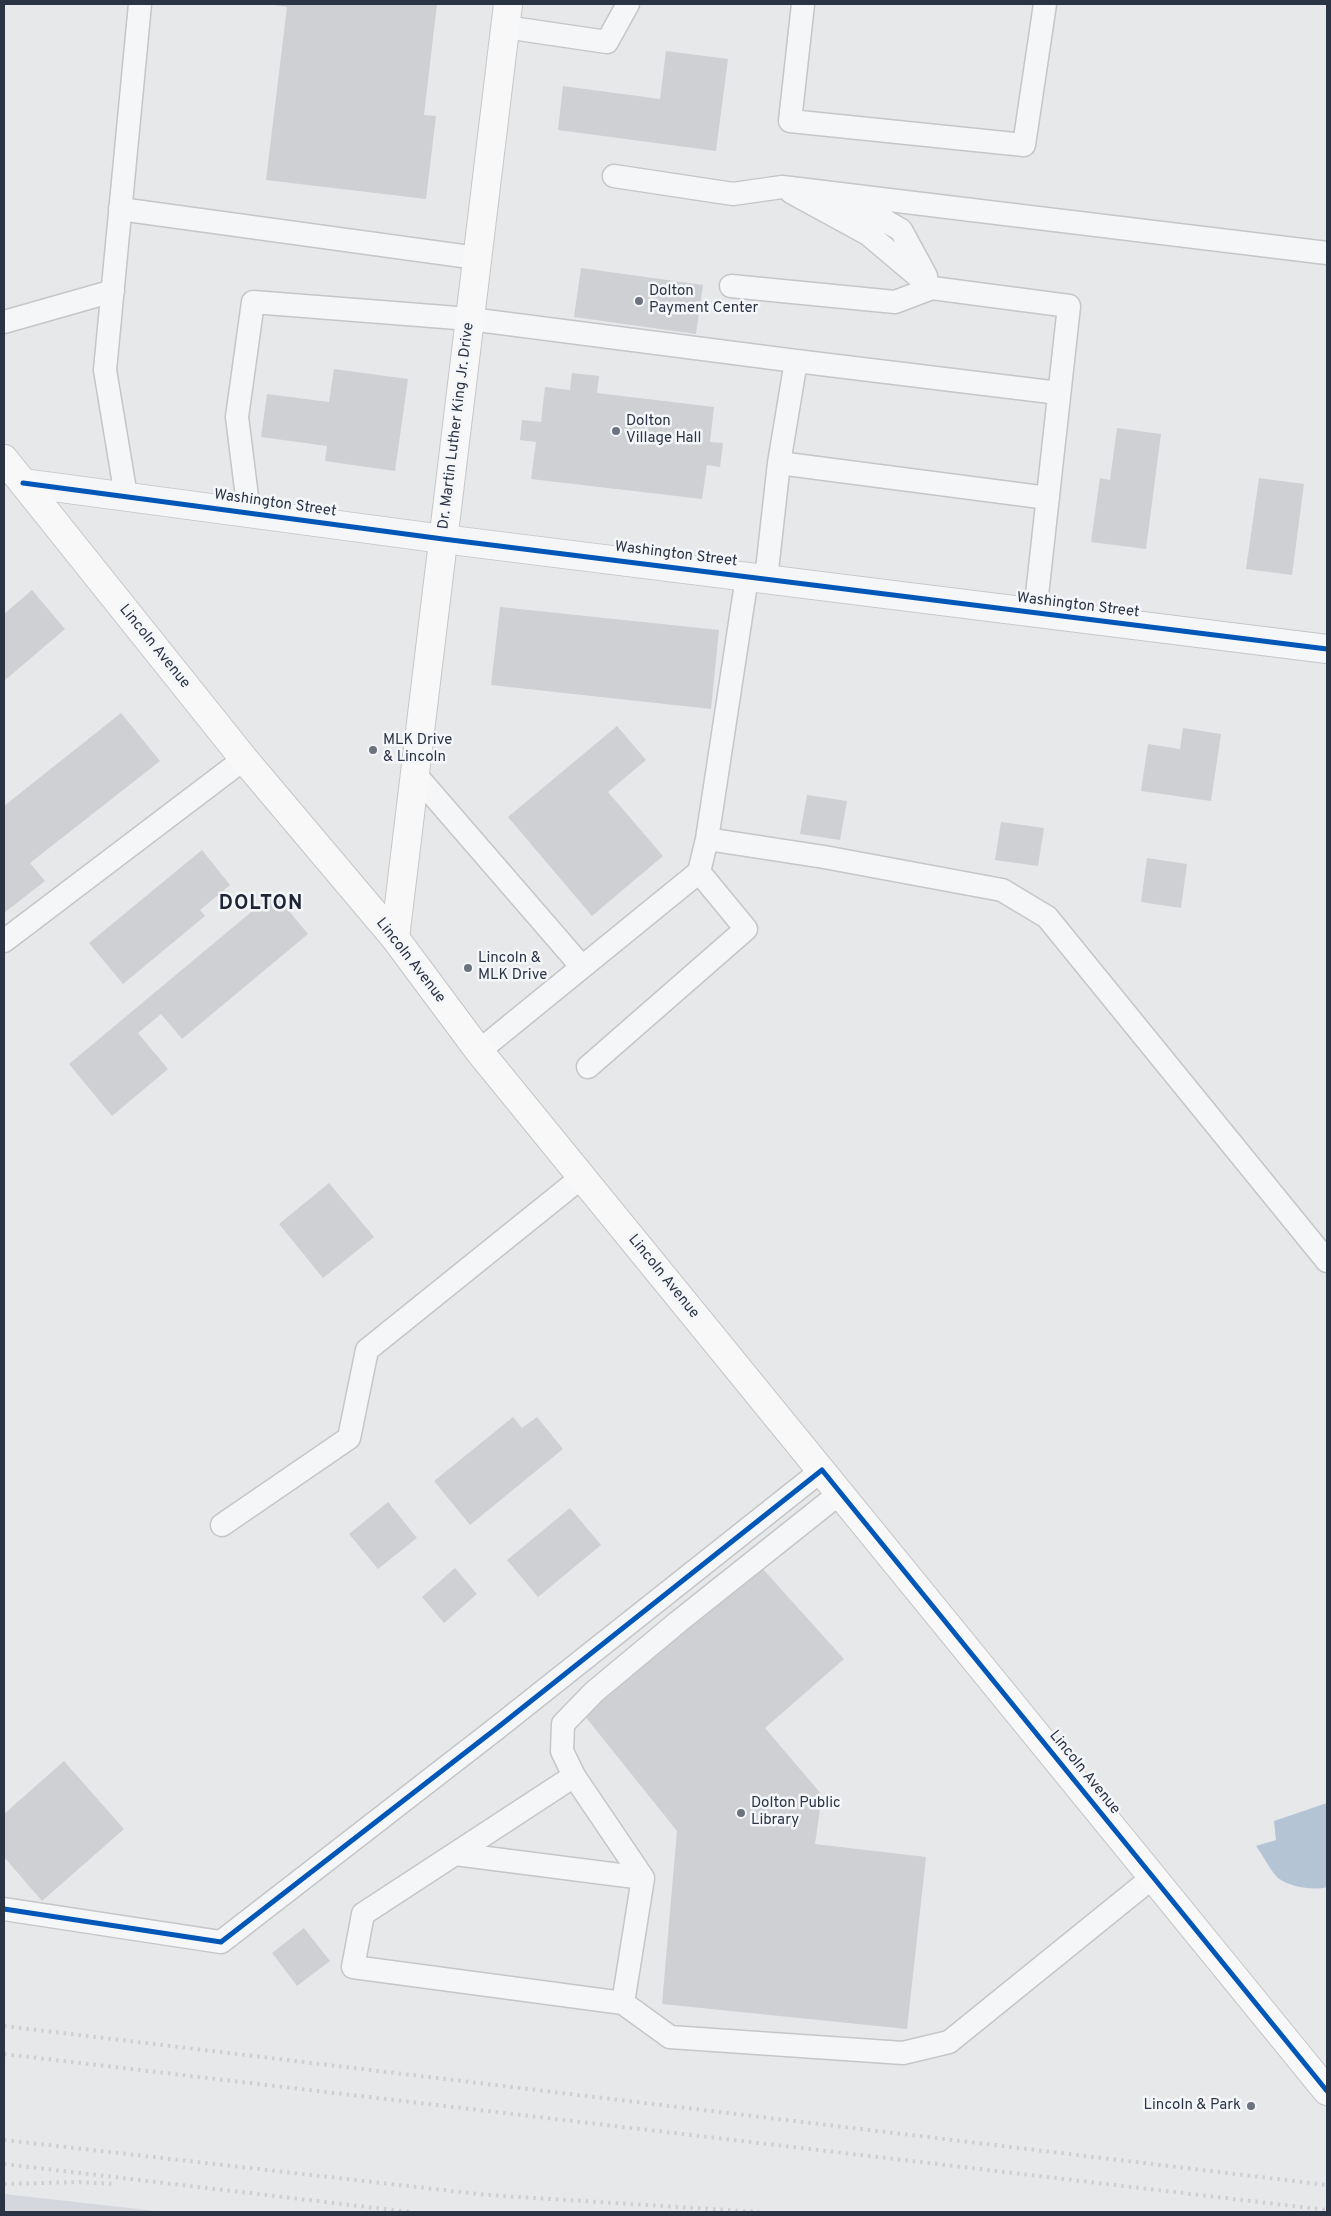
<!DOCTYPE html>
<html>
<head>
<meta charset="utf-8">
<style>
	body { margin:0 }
	#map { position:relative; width:1331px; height:2216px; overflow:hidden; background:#e6e8ea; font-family:Overpass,sans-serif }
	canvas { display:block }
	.frame { position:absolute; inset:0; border:5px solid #2b3445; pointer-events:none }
</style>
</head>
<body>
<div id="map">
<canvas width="1331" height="2216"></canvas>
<div class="frame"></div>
</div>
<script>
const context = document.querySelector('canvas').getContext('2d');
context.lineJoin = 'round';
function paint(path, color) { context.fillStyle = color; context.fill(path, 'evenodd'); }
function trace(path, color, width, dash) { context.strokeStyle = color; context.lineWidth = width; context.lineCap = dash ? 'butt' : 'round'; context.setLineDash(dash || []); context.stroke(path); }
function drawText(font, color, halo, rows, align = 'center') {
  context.font = font + ' Overpass,sans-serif'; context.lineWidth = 5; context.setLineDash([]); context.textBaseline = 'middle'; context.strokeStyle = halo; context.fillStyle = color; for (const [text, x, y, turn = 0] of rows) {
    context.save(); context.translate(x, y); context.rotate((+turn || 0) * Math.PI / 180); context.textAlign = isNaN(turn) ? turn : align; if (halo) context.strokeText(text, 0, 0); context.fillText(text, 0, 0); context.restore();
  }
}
paint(new Path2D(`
	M4,2194L165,2212H4Z`), '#d4d7dd');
paint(new Path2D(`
	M1327,1803V1887C1315,1891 1289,1887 1278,1878C1270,1870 1263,1855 1256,1846L1276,1840L1274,1821Z`), '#b4c4d5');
paint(new Path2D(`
	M267,4H437L424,115L436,116L426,199L266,180L287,7Z
	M666,51L728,59L716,151L558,130L563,86L660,99Z
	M581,268L703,285L696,334L574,317Z
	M334,369L408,379L395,471L325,461L327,446L261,437L267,394L329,402Z
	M572,373L599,376L597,393L714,407L710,442L723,443L720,467L707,465L702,499L531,479L536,442L520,440L522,420L541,422L545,387L570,390Z
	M1117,428L1161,434L1146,549L1091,542L1100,478L1110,480Z
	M1259,478L1304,484L1292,575L1246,569Z
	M32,590L65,629L4,681V614Z
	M500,607L719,630L711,709L491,685Z
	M121,713L160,761L30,863L45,881L4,913V806Z
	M617,726L646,760L608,792L663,856L592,916L508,817Z
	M1183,728L1221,734L1211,801L1141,791L1148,744L1180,749Z
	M807,795L847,801L840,840L800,834Z
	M1001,822L1044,828L1038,866L995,860Z
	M202,850L230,885L200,910L205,916L123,984L89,943Z
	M1147,858L1187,864L1181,908L1141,902Z
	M274,893L308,934L182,1039L161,1014L138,1033L168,1069L112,1116L69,1064Z
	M329,1183L374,1237L323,1278L279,1224Z
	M513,1417L522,1428L537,1417L563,1449L470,1525L434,1481Z
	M388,1502L417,1538L378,1569L349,1534Z
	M570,1508L601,1545L538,1597L507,1560Z
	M455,1568L477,1594L444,1623L422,1597Z
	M762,1568L844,1659L765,1728L822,1795L815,1844L926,1857L907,2029L662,2004L677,1831L584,1715Z
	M64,1761L124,1829L42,1901L4,1857V1814Z
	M304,1928L330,1961L297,1986L272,1953Z`), '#ced0d3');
const lane = new Path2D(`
	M803,4L790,121L1024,145L1045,4
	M505,27L607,42L628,4
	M614,176L733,194L782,187L1327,253
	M791,192L868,234L932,288
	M844,197L901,230L926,276
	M120,209L477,258
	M731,286L895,302L932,288L1069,306L1035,613
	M4,322L113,291
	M779,463L796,361L1059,393
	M126,496L105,370L140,4
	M249,513L237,417L253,302L470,319L796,361
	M766,579L779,463L1048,498
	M415,774L582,967
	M707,839L824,857L1002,890L1047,917L1327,1261
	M699,872L707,839L747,577
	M4,941L244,759
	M479,1051L699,872L746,929L588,1067
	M840,1493L678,1622L594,1692L563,1724L562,1751L574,1776L363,1914L353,1967L623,2003L670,2037L903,2053L949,2042L1153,1877
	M222,1525L349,1438L367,1350L582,1177
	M574,1776L643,1878L623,2003
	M455,1854L643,1878
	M4,1909L221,1942L497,1728L822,1470`);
const street = new Path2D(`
	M23,483L443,539L1327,649`);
const secondary = new Path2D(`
	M4,459L244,759L395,938L479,1051L1327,2091
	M395,938L508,4`);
trace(lane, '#c4c6c8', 25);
trace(street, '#c4c6c8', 30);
trace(secondary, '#c4c6c8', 30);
trace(lane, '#f5f6f7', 22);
trace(street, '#f5f6f7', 28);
trace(secondary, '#f8f8f8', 28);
trace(new Path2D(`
	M4,2026L1327,2185
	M4,2054L1327,2210
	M4,2140L487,2195L759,2212
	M4,2164L410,2212
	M4,2184L79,2182L115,2184`), '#cecfd2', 4, [2.5, 5]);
trace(new Path2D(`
	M23,483L443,539L1327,649
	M4,1909L221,1942L497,1728L822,1470L1327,2091`), '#0057b8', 5);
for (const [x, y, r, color] of [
	[639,301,5,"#6c737f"],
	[616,431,5,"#6c737f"],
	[373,750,5,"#6c737f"],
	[468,968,5,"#6c737f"],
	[741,1813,5,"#6c737f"],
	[1251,2106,5,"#6c737f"]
]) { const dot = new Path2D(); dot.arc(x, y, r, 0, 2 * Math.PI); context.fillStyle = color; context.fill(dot); trace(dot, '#f4f6f9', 2); }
drawText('15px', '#2b3445', '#f4f6f9', [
	["Dolton",649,292],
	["Payment Center",649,309],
	["Dolton",626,422],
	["Village Hall",626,439],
	["MLK Drive",383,741],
	["& Lincoln",383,758],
	["Lincoln &",478,959],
	["MLK Drive",478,976],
	["Dolton Public",751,1804],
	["Library",751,1821],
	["Lincoln & Park",1241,2106,"right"]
], 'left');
drawText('15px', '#2b3445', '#f4f6f9', [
	["Dr. Martin Luther King Jr. Drive",457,426,-83],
	["Washington Street",275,504,8],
	["Washington Street",676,555,7],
	["Washington Street",1078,606,7],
	["Lincoln Avenue",154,647,51],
	["Lincoln Avenue",410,961,52],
	["Lincoln Avenue",663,1277,51],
	["Lincoln Avenue",1084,1773,51]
]);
context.letterSpacing = '1px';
drawText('bold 20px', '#1d2536', '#f4f6f9', [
	["DOLTON",261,905]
]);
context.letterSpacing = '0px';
</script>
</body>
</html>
